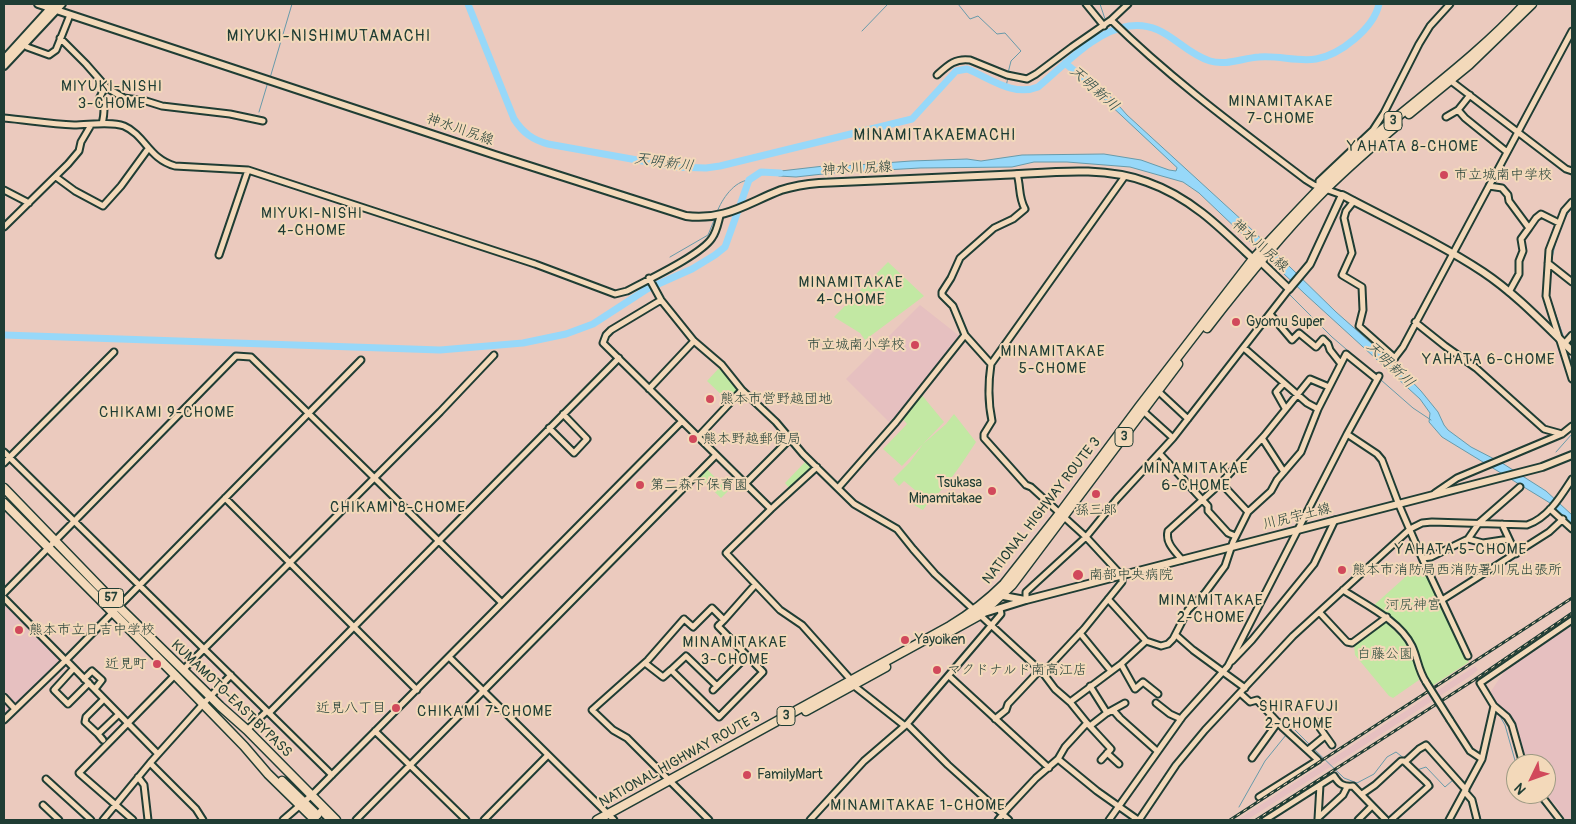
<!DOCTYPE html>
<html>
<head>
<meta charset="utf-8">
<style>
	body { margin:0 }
	#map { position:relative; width:1576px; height:824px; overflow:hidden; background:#ebcabe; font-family:Pangolin,sans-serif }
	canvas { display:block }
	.frame { position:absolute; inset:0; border:5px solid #1f3d34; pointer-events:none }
	.north { position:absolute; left:1506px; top:754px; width:50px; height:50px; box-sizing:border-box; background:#f3d9ba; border:1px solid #9e9b84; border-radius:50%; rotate:228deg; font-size:14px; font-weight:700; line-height:20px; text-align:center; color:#1f3d34 }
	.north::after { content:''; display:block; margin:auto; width:18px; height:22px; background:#d1495b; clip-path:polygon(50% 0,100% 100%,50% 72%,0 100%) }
</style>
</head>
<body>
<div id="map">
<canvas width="1576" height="824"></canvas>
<div class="frame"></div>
<div class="north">N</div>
</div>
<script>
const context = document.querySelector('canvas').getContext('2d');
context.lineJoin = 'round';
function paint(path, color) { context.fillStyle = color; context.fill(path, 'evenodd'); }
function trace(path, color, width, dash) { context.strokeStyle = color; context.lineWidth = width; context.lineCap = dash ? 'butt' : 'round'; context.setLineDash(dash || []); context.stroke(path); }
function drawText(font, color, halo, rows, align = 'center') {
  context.font = font + ' Pangolin,"Klee One",sans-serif'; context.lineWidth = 4; context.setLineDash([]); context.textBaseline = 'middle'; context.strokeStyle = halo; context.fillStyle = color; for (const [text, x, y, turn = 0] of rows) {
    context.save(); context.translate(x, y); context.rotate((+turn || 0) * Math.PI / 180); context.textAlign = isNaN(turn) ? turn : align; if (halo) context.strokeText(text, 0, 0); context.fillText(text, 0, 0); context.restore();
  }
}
paint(new Path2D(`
	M920,305L962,338L893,426L846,379Z
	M4,599L65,660L4,720Z
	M1572,623V820H1566L1556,805L1544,794H1546V764H1527L1517,729L1511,716L1501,710L1489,694L1508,666Z
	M1475,666L1478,670L1472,675L1371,741L1247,820H1237Z`), '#e6c0c0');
paint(new Path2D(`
	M888,262L924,296L865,340L860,333L834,317Z
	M720,367L739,390L728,401L707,381Z
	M921,394L944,422L902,466L883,449L907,424L902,418Z
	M954,414L976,442C966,457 956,473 944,487C937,495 929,501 923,510L914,505L921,495L904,481L899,486L893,479L910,462L923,444L946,424Z
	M806,461L812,466L810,470L790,489L785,483Z
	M706,468L728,491L721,498L698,476Z
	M1421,563L1469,662L1432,686L1423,672L1415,645L1406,632L1388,614L1373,606Z
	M1386,622L1401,637L1409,648L1419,680L1393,698L1389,696L1355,655L1354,645Z`), '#c2e8a3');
const water = new Path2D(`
	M1074,71L1112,98L1127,115L1245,223L1336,312L1396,365L1421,391L1438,412L1444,425L1448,430L1471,447L1502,463L1546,491L1572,515V525L1550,503L1442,437L1429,422L1430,413L1420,399L1305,294L1199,193L1183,182L1130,167L1067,162H1034L1012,167L920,168L832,173L796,177L779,176L772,172L824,166H843L911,161L967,159L981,161L1022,155L1104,154L1141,160L1169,170L1176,171L1177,168Z`);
paint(water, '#97d8f9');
trace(water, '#679aaa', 1);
trace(new Path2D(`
	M958,4L970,19L978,16L997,34L1005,33L1021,51L1011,61L1008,73
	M1100,4L1106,22
	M1107,26V33
	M862,31L888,4
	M270,78L292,4
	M1006,87L1008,77
	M259,112L268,82
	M717,212C722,199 734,181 749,180
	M1242,255L1248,259
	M670,257L708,235L715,218
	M1551,263C1555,245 1559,222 1572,208
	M1551,267L1549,295L1565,341
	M1261,268L1286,291
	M1289,294L1332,337L1374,373
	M1568,352L1572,365
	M1381,380L1413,408L1431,420
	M1556,452L1572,434
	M1501,718L1505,725L1516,764
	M1289,732L1293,728L1311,746
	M1314,749L1344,778L1357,783L1374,774L1387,757L1396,752L1405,759
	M1417,770L1426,767L1445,787L1453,780
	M1467,790L1473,797
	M1534,794L1556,820
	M1475,800L1481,820
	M1239,807L1265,761L1286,735`), '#679aaa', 1);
trace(new Path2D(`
	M468,4L514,119C523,133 533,140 548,144L676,167L706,168L720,166L912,119L956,71L967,69C990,78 1013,97 1038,87C1064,66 1094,31 1129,26C1166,21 1179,51 1210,61C1226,66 1243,58 1259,57C1278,55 1297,62 1316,59C1340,55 1374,28 1379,4
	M1065,63L1098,90
	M4,335L440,350L523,343L566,334L593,324L647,289L692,269L715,255L725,247L749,180L761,172L780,173`), '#97d8f9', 7);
const minor = new Path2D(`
	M1086,4L1104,26
	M1128,4L1111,20C1171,79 1239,129 1306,180L1314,185L1342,195
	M60,38L86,64L107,88L124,98L146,101L162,106L230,114L263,121
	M24,44L27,47L49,55L56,50L70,15
	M937,75C948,65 955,58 970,60L1007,75L1027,79L1036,74L1072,47L1111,20
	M1451,81L1566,169L1572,171
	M1458,110L1465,118L1507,152
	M1446,117L1458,110L1470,95
	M4,118C27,120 50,124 74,125C89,125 110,121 124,126C145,135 149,159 175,166L248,170L535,264L615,294L627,291C647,280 701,255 712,238C717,231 718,223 720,216
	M102,124C104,116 106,104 100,97L105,87
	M1017,174C1021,187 1018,196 1025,209L1013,219L994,228L960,258L951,278L942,292V295L953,306L965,335L991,364C988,384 988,402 992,421L984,434V438L1026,485L1031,487L1086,537L1122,576V582L1084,629L1043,673
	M56,177L75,191L103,206L121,186L148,149
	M1489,186L1502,188L1508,195L1509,201L1529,228L1521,239L1523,251L1519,261V274L1509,292
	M1319,187V181L1373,130L1384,113L1419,44L1430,26L1450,4
	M4,190L29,203
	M1354,201L1346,211L1344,218L1352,253L1342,275L1362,287L1363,310L1359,326L1395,358
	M1572,202L1564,211L1549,250L1546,296L1572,379
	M4,227L68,164L79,151L81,142L91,125
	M1529,228L1536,218L1541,214L1559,223
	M219,255L248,170
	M1548,263L1572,282
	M649,278L661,300L694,341L722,365L742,390L776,422L803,454L854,504L897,529L913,549L935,574L974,610
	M661,300L611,330L606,335L603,343L771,509L817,467
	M1270,314L1292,340L1299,333L1316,347L1323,339L1328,344L1330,350L1341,364
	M1415,322L1445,346L1476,368L1544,429L1562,434
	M1565,343L1572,335
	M1244,348L1307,403L1318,409
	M1393,360L1403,347L1572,31
	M991,364L1125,176
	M1284,383L1276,392L1285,408
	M649,389L694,341
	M1158,391L1188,419
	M1142,410L1173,438
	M549,428L574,453L587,439L563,414
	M1347,434L1377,454L1382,460L1399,505L1422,558L1468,656
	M698,437L742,390
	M1262,438L1284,472
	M4,452L332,775
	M1159,453L1208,506V511L1228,533L1235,536
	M4,463L114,352
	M1221,483L1248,512
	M745,484L790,439
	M838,488L896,422L965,335
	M1435,493L1457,478L1562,434L1572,426
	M225,498L417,690
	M771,509L726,553L780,610L802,625L851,680L853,685L905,726
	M1550,509L1572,529
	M1502,524L1516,554
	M1468,539L1483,543L1509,539
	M1422,558L1431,557L1468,539L1479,523L1520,487
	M1182,560C1175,551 1165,543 1168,531L1221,483L1264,436L1310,379L1329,387
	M1343,590C1366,605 1400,621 1412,646C1418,659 1418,670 1426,682
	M4,593L236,356L251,357L502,603
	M4,598L65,660
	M1108,599L1146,641L1161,646L1168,644L1173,639L1188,610L1205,593L1225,566L1233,542L1248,512L1271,491L1277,480L1301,452L1318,409L1346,354L1377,379
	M1026,600V592L1086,537L1117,499L1173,438L1289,289
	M1442,600L1549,532L1563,519
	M1320,613L1347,642L1352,643L1387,617
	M980,615L1043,673L1055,689L1070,702L1087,723L1065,747L1058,759L1036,778L1008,808L998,820
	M1080,633L1111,671
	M1176,635L1193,650L1245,688
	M449,657L608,814
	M66,660L158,754
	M1232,661L1252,640L1314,564L1335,520
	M645,663L663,677L671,670L719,717L763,672L718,626L724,620
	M1121,664L1135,689L1143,682L1158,694
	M74,668L54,690L68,704L89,683
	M183,670L440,412L494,355
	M671,670L686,656L717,686
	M949,676L1049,768
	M84,679L92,671L102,680L95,689
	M1090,686L1107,713L1125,703
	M713,690L744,659
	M1240,693L1250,702L1257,700L1283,728L1318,760L1259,797
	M4,697L15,709
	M104,699L86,717L85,722L98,734L119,714
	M1070,702L1121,664L1146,641
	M1156,703L1170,714L1181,719
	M1113,710L1120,718L1157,751
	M269,713L619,358
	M995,719L1006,710L1008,704L1040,670
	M4,720L66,660L361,360
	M1450,720L1470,751L1482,759
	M1315,721L1332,745
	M1087,723L1111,749L1101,760
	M907,724L948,765L1009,820
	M1090,726L1108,712
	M247,730L267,711
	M375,731L466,820
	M98,734L103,740
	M1308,750L1325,736
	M1107,753L1119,764
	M1252,758L1278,722
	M1058,759L1097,791L1138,820
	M1405,762L1419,749L1426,745L1466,790
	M150,763L196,809L203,820
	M1523,764L1512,725L1507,717L1494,706L1480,683L1572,620
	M138,777L144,785L148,820
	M46,779L91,820
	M1465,792L1472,800L1477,820
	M1362,794L1375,785L1401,761H1404L1427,783L1429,786L1391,820
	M1540,794L1560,820
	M43,805L59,820
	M611,817L614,820
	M1318,818L1343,795L1347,787
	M1318,819L1320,785
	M103,820L150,763L203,704L231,675
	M133,820L79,773L175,675
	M283,820L312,795L682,421
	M356,820L716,455
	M484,820L548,755
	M709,820L627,738L613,730L592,710L648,660L684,619L693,627L712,608L724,620L755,585
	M810,820L864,761L907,724L1001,614L1000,609
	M1109,820L1183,716L1228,666L1347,434L1379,376
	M1139,820L1176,765L1205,730L1293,636L1410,529L1422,523L1432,522L1527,525C1548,518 1561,496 1572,479
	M1265,820L1334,776C1339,784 1343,787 1353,786L1386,820
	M1358,820L1372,806
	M1449,820L1482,759L1494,706`);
const major = new Path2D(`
	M38,4L495,155L686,216C725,221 747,203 781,190C794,186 806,184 819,183C879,180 940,178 1000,175C1048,173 1101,165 1147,182C1190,197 1220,227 1253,259L1260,261L1289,289L1310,264L1342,195C1389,220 1439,243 1483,272C1516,294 1544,324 1572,351
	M4,59L54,4
	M4,66L62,4
	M998,595L1025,600
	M981,614L1026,600L1542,467L1572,455
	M321,811L330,820`);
const highway = new Path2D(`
	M1409,114L1469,65L1532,4
	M1207,328C1242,283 1278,238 1318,197C1343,171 1370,148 1397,125
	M4,488L118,606L220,706L247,730L336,820
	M4,503L175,675L244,746L268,774L315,820
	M951,631L980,615L1012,585L1178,364
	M806,711L886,667
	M282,781L317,815
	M597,820L950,626C970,614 988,600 1004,584L1060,513L1139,407L1253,259C1294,215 1334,171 1379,132C1429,90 1481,52 1525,4`);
trace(minor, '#1f3d34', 9);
trace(major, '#1f3d34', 10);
trace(highway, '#1f3d34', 11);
trace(minor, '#f3d9ba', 5);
trace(major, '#f3d9ba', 6);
trace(highway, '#f3d9ba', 8);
const rail = new Path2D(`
	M1230,820L1572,598
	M1256,820L1474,680L1572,613`);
trace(rail, '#1f3d34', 3);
trace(rail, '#f3d9ba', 1, [4]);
const minorBridge = new Path2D(`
	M1426,682L1450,720`);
trace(minorBridge, '#1f3d34', 9, []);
trace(minorBridge, '#f3d9ba', 5);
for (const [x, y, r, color] of [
	[1444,175,5,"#d1495b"],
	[1236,322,5,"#d1495b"],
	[915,345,5,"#d1495b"],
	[710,399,5,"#d1495b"],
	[693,439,5,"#d1495b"],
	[640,485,5,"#d1495b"],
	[992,491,5,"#d1495b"],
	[1096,494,5,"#d1495b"],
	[1342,570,5,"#d1495b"],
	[1078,575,6,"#d1495b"],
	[19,630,5,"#d1495b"],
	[905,640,5,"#d1495b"],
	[157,664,5,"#d1495b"],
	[937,670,5,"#d1495b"],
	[396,708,5,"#d1495b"],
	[747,775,5,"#d1495b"]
]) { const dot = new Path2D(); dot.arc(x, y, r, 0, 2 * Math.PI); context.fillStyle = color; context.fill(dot); trace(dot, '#f3d9ba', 2); }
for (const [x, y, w] of [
	[1393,121,18],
	[1124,437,18],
	[111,598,25],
	[786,716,18]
]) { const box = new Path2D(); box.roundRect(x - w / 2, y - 9.5, w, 19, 4); context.fillStyle = '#f3d9ba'; context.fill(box); trace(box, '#1f3d34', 1); }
drawText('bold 12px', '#1f3d34', null, [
	["3",1393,121],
	["3",1124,437],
	["57",111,598],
	["3",786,716]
]);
drawText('14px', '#1f3d34', '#f3d9ba', [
	["神水川尻線",460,130,19],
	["神水川尻線",857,169,-3],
	["神水川尻線",1260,246,42],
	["NATIONAL HIGHWAY ROUTE 3",1042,511,-52],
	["川尻宇土線",1297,517,-14],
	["KUMAMOTO-EAST BYPASS",231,699,44],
	["NATIONAL HIGHWAY ROUTE 3",680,760,-29]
]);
drawText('14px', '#1f3d34', '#f3d9ba', [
	["市立城南中学校",1454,175],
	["Gyomu Super",1246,322],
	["市立城南小学校",905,345,"right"],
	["熊本市営野越団地",720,399],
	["熊本野越郵便局",703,439],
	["Tsukasa",982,483,"right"],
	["Minamitakae",982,499,"right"],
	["第二森下保育園",650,485],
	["孫三郎",1096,510,"center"],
	["熊本市消防局西消防署川尻出張所",1352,570],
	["南部中央病院",1089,575],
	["熊本市立日吉中学校",29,630],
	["Yayoiken",915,640],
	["近見町",147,664,"right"],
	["マクドナルド南高江店",947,670],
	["近見八丁目",386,708,"right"],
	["FamilyMart",757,775]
], 'left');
drawText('14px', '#2f4e3f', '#f3d9ba', [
	["河尻神宮",1413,605],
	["白藤公園",1385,654]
]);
context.letterSpacing = '1px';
drawText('15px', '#1f3d34', '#f3d9ba', [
	["MIYUKI-NISHI",112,87],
	["3-CHOME",112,104],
	["MINAMITAKAE",1281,102],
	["7-CHOME",1281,119],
	["YAHATA 8-CHOME",1413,147],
	["MIYUKI-NISHI",312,214],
	["4-CHOME",312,231],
	["MINAMITAKAE",851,283],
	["4-CHOME",851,300],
	["MINAMITAKAE",1053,352],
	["5-CHOME",1053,369],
	["YAHATA 6-CHOME",1489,360],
	["CHIKAMI 9-CHOME",167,413],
	["MINAMITAKAE",1196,469],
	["6-CHOME",1196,486],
	["CHIKAMI 8-CHOME",398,508],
	["YAHATA 5-CHOME",1461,550],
	["MINAMITAKAE",1211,601],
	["2-CHOME",1211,618],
	["MINAMITAKAE",735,643],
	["3-CHOME",735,660],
	["SHIRAFUJI",1299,707],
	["2-CHOME",1299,724],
	["CHIKAMI 7-CHOME",485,712],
	["MINAMITAKAE 1-CHOME",918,806]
]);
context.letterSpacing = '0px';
drawText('italic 15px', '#2b4c48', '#f3d9ba', [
	["天明新川",1094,89,42],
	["天明新川",664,163,8],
	["天明新川",1390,365,44]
]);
context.letterSpacing = '1px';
drawText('16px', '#1f3d34', '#f3d9ba', [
	["MIYUKI-NISHIMUTAMACHI",329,37],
	["MINAMITAKAEMACHI",935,136]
]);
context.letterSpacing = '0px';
</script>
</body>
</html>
